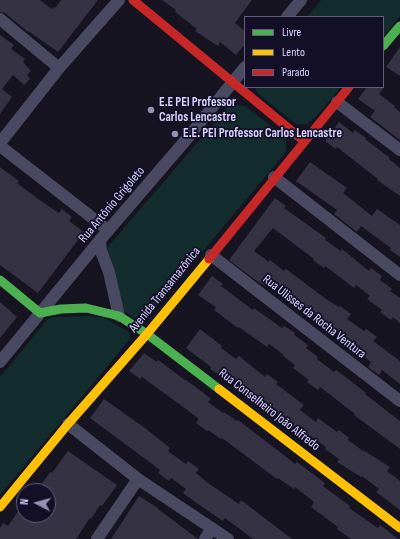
<!DOCTYPE html>
<html>
<head>
<meta charset="utf-8">
<style>
	body { margin:0 }
	#map { position:relative; width:400px; height:539px; overflow:hidden; background:#161421; font-family:"Sofia Sans Condensed",sans-serif }
	canvas { display:block }
	.legend { position:absolute; left:244px; top:16px; width:140px; height:72px; box-sizing:border-box; background:#130f26; border:1px solid #625e7d; margin:0; padding:5px 7px; list-style:none; font-size:12px; color:#d9d4ff }
	.legend li { display:flex; align-items:center; gap:8px; height:20px }
	.legend b { width:20px; border:1px solid #625e7d }
	.north { position:absolute; left:16px; top:483px; width:40px; height:40px; box-sizing:border-box; background:#130f26; border:1px solid #625e7d; border-radius:50%; rotate:276deg; font-size:11px; font-weight:700; line-height:16px; text-align:center; color:#d9d4ff }
	.north::after { content:''; display:block; margin:auto; width:14px; height:18px; background:#9591b1; clip-path:polygon(50% 0,100% 100%,50% 72%,0 100%) }
</style>
</head>
<body>
<div id="map">
<canvas width="400" height="539"></canvas>
<ul class="legend">
<li><b style="height:5px;background:#4caf50"></b>Livre</li>
<li><b style="height:5px;background:#ffc107"></b>Lento</li>
<li><b style="height:5px;background:#c62828"></b>Parado</li>
</ul>
<div class="north">N</div>
</div>
<script>
const context = document.querySelector('canvas').getContext('2d');
context.lineJoin = 'round';
function paint(path, color) { context.fillStyle = color; context.fill(path, 'evenodd'); }
function trace(path, color, width, dash) { context.strokeStyle = color; context.lineWidth = width; context.lineCap = dash ? 'butt' : 'round'; context.setLineDash(dash || []); context.stroke(path); }
function drawText(font, color, halo, rows, align = 'center') {
  context.font = font + ' "Sofia Sans Condensed",sans-serif'; context.lineWidth = 3.5; context.setLineDash([]); context.textBaseline = 'middle'; context.strokeStyle = halo; context.fillStyle = color; for (const [text, x, y, turn = 0] of rows) {
    context.save(); context.translate(x, y); context.rotate((+turn || 0) * Math.PI / 180); context.textAlign = isNaN(turn) ? turn : align; if (halo) context.strokeText(text, 0, 0); context.fillText(text, 0, 0); context.restore();
  }
}
paint(new Path2D(`
	M321,0H400V16L383,37V17H307Z
	M255,87H341L315,118L307,124H296L258,94Z
	M235,105L245,106L282,134L286,139V152L142,324L123,310L105,250L227,108Z
	M89,316L104,318L129,332L130,339L0,495V377L47,320L52,317Z`), '#132c2d');
paint(new Path2D(`
	M0,0H40L52,9L54,7L55,8L61,0H98L58,52L28,31V32L5,13L0,12Z
	M162,0H252L235,23L245,31V44L236,55L220,42L218,46L195,31L197,29L175,12L176,10Z
	M0,35L14,45L11,49L25,59L23,62L31,71L27,75L30,79L24,85L13,75L2,89L12,97L0,114Z
	M400,47V76L386,67Z
	M367,87H384L379,94L395,106L394,107L400,112V140L370,117L375,111L358,99Z
	M339,122L353,133L355,130L366,138L365,139L390,158L389,159L400,168V196L377,180L378,179L337,147L336,149L325,141Z
	M310,162L347,188L343,193L372,216L377,209L400,225V257L390,250L391,248L361,226L357,232L334,214L337,210L296,181Z
	M0,167L19,181L17,183L34,196L59,213L62,209L72,217L69,221L84,232L38,293L0,265Z
	M275,198L286,206L284,208L326,238L325,240L341,251L342,249L369,271L371,268L382,276L380,280L392,289L390,291L400,298V323L393,317L391,320L380,312L382,310L367,299L370,296L356,285L354,288L325,266L324,268L313,260L314,259L273,228L254,251L269,262L270,260L284,271L286,269L326,299L339,307L340,306L351,314L347,319L364,331L366,329L377,337L373,341L400,361V384L382,370L379,375L368,367L371,362L350,346L348,349L338,341L341,336L324,324L323,325L309,316L268,286L267,287L254,279L229,260Z
	M212,276L223,284L221,286L253,310L254,308L282,328L284,326L295,333L294,335L308,345L306,348L318,357L317,359L334,372L336,370L347,378L366,393L365,394L400,421V449L354,415L355,414L320,387L318,390L307,382L309,380L293,368L295,365L283,356L284,355L269,344L267,347L239,327L238,328L214,310L216,307L198,295Z
	M0,302L17,317L0,338Z
	M200,329L222,346L221,348L236,359L239,356L265,377L267,374L278,382L276,384L304,405L300,410L316,422L318,418L337,432L339,430L349,438L348,440L363,451V450L390,467L387,471L400,481V510L376,492L379,489L362,476L361,477L337,462L339,459L325,449L326,447L306,433L301,440L290,431L294,427L265,405L266,403L249,390L247,393L236,385L237,383L223,373L221,376L210,369L211,367L186,348Z
	M144,353L157,362L158,360L185,380H186L197,388L211,399L208,402L223,413L224,412L237,421L238,420L280,452L295,464L297,462L325,483L323,486L350,506L349,508L378,528L380,525L398,539H351L337,529L338,527L311,507L314,502L295,487L294,489L278,478L277,479L222,438L221,439L208,430L207,431L196,423L199,419L186,409L142,377L140,379L129,371Z
	M104,399L145,428L170,448L168,451L186,464L188,461L199,469L196,473L208,483L239,504L241,500L292,539H253L225,518L223,521L198,504L183,493L186,489L171,478L169,481L158,473L160,470L90,418Z
	M68,451L117,485L102,506L100,505L91,519L90,518L76,539H0V528L3,523L8,526L24,503V515H48V491H37L50,472L52,473Z
	M139,496L158,508V509L198,539H111Z`), '#343243');
trace(new Path2D(`
	M287,17L301,0
	M0,19L59,68
	M337,102L400,150
	M0,143L59,68L119,0
	M0,146L108,230
	M274,177L400,275
	M100,240L101,251L109,272L119,316
	M211,255L400,401
	M0,362L100,240L185,141L245,67
	M68,424L138,479L228,539
	M97,539L138,479
	M205,539L212,528`), '#4a4962', 12);
trace(new Path2D(`
	M383,46L400,26
	M0,280L40,313L61,309L86,308L119,316L147,334L219,389`), '#4caf50', 9);
trace(new Path2D(`
	M219,389L400,528
	M0,507L68,424L147,334L209,259`), '#ffc107', 9);
trace(new Path2D(`
	M133,0L304,141
	M209,259L349,87`), '#c62828', 9);
for (const [x, y, r, color] of [
	[151,110,4,"#9591b1"],
	[175,134,4,"#9591b1"]
]) { const dot = new Path2D(); dot.arc(x, y, r, 0, 2 * Math.PI); context.fillStyle = color; context.fill(dot); trace(dot, '#130f26', 1.5); }
drawText('bold 13px', '#d9d4ff', '#130f26', [
	["E.E PEI Professor",159,103],
	["Carlos Lencastre",159,118],
	["E.E. PEI Professor Carlos Lencastre",183,134]
], 'left');
drawText('13px', '#d9d4ff', '#130f26', [
	["Rua Antônio Grigoleto",112,205,-50],
	["Avenida Transamazônica",165,290,-51],
	["Rua Ulisses da Rocha Ventura",314,317,38],
	["Rua Conselheiro João Alfredo",269,410,38]
]);
</script>
</body>
</html>
